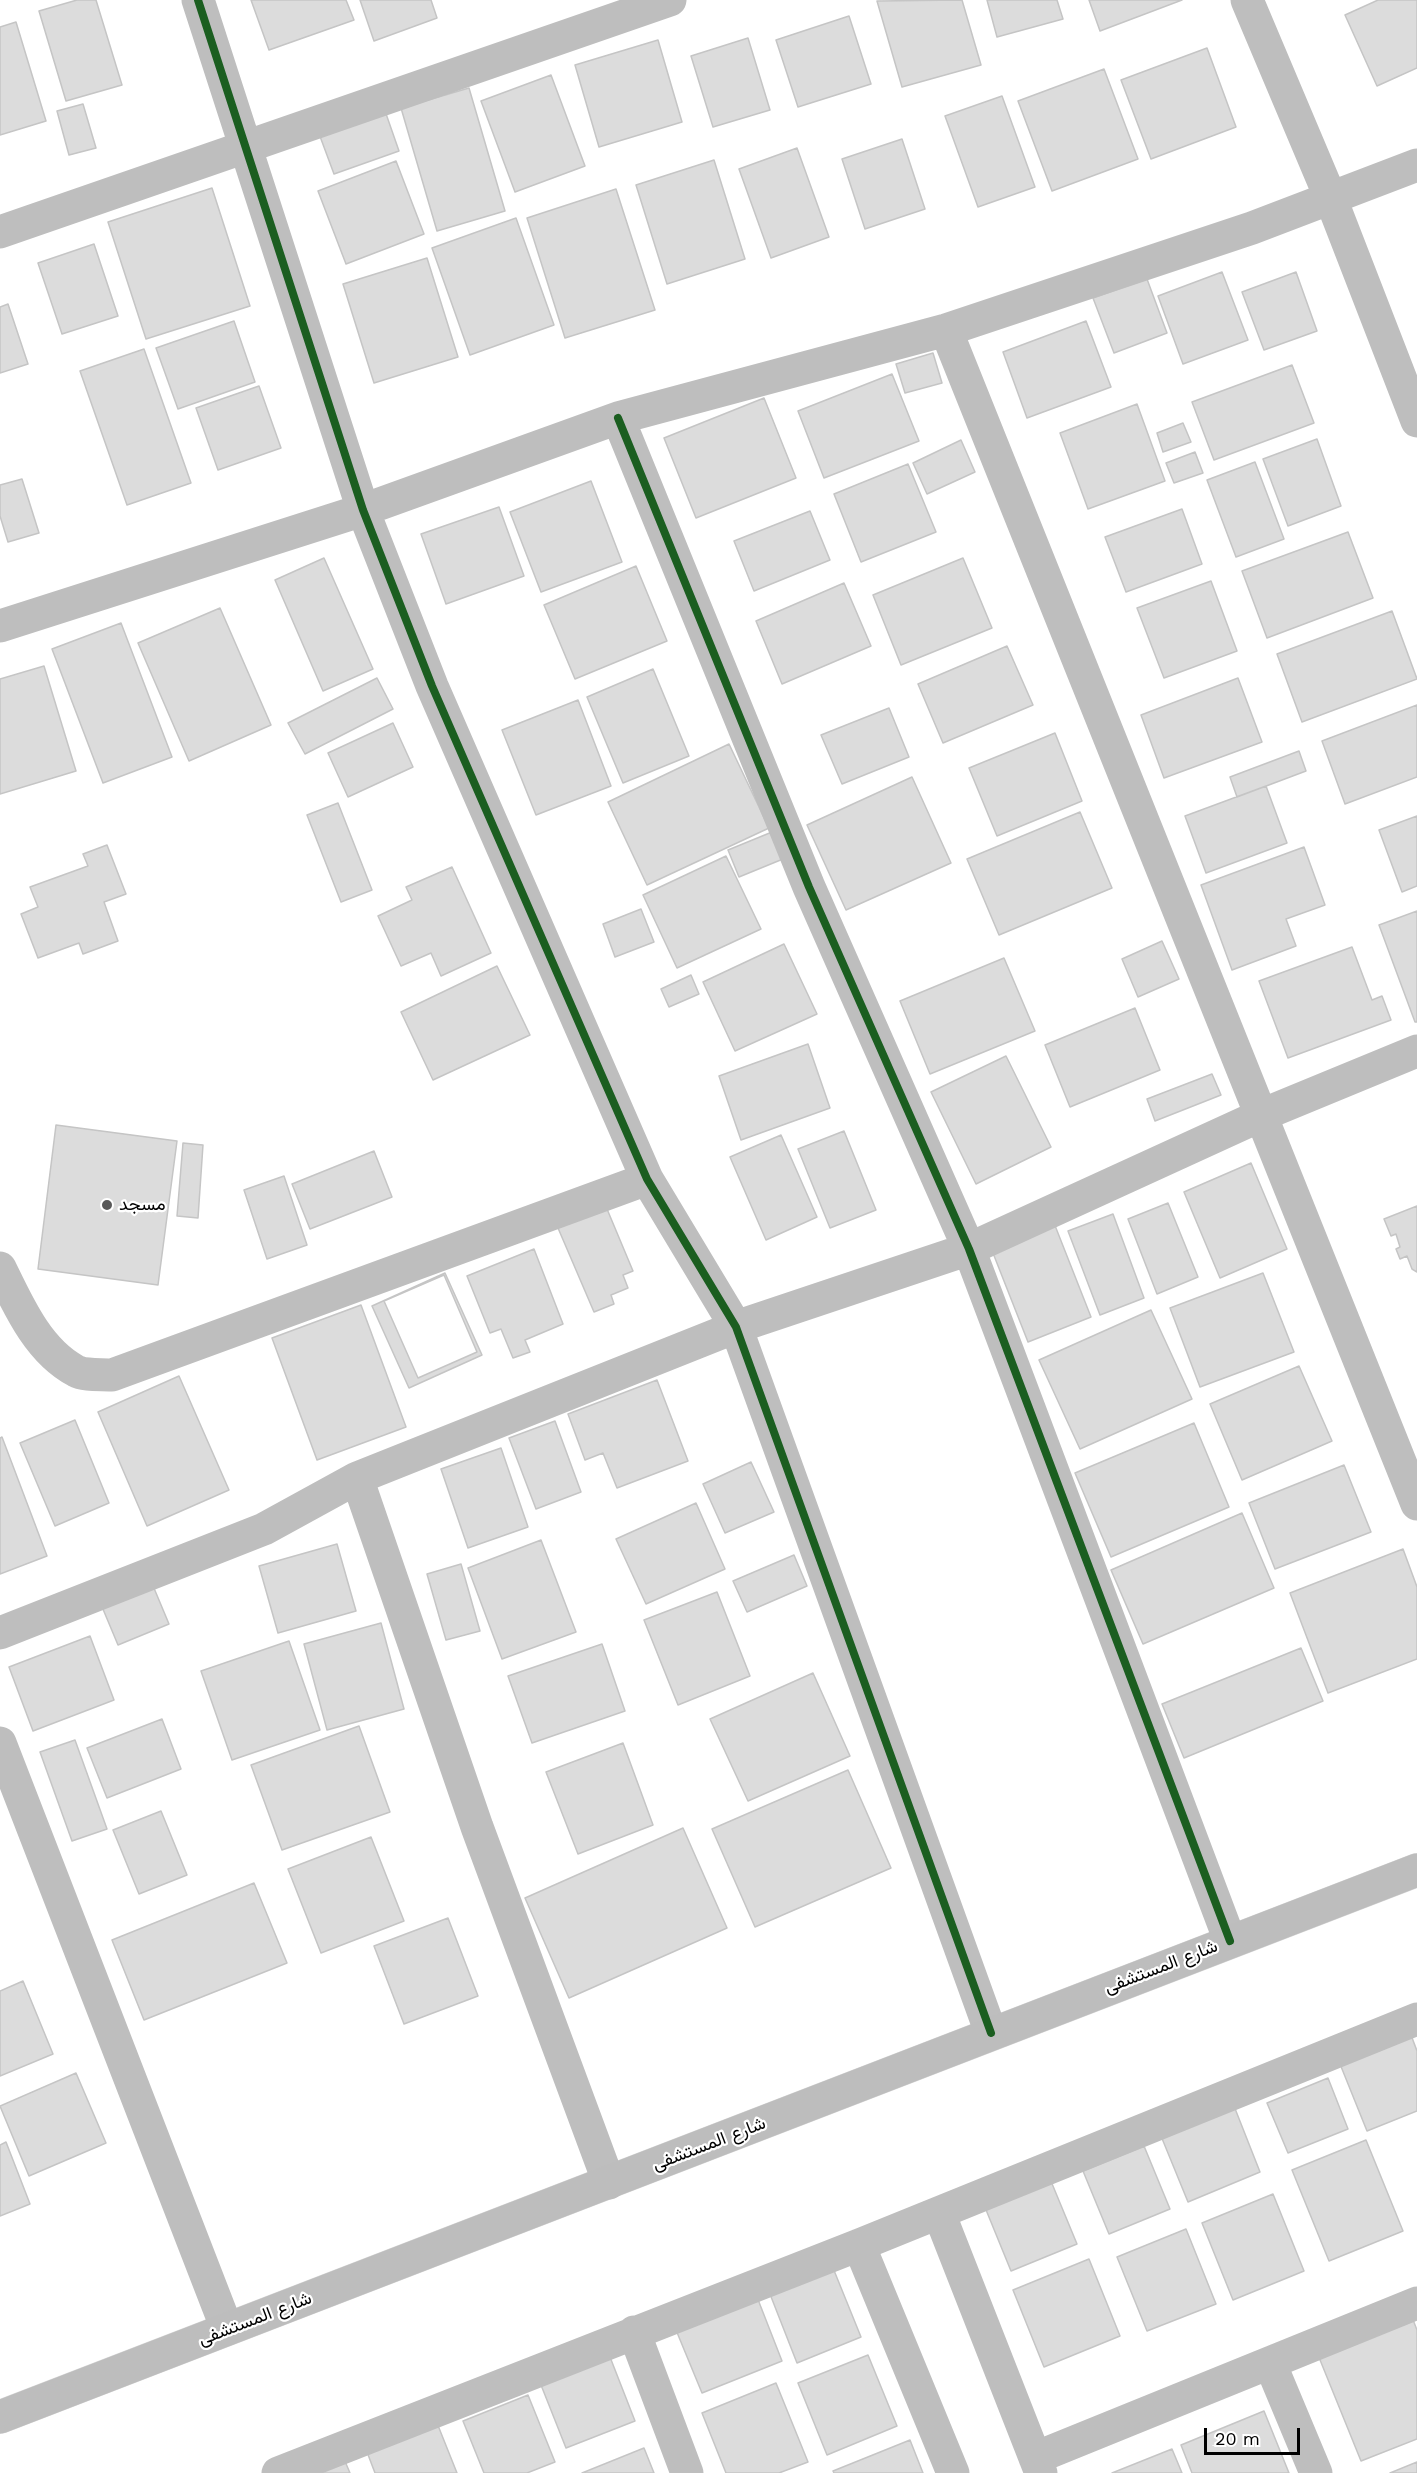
<!DOCTYPE html>
<html>
<head>
<meta charset="utf-8">
<style>
	body { margin:0 }
	#map { position:relative; width:1417px; height:2473px; overflow:hidden; background:#fff; font-family:"Work Sans",sans-serif }
	canvas { display:block }
	.scale { position:absolute; left:1204px; top:2428px; width:96px; height:27px; box-sizing:border-box; border:3px solid #000; border-top:0; padding-left:8px; font-size:18px; line-height:21px; white-space:nowrap; color:#000; -webkit-text-stroke:4px #fff; paint-order:stroke }
</style>
</head>
<body>
<div id="map">
<canvas width="1417" height="2473"></canvas>
<div class="scale">20 m</div>
</div>
<script>
const context = document.querySelector('canvas').getContext('2d');
context.lineJoin = 'round';
function paint(path, color) { context.fillStyle = color; context.fill(path, 'evenodd'); }
function trace(path, color, width, dash) { context.strokeStyle = color; context.lineWidth = width; context.lineCap = dash ? 'butt' : 'round'; context.setLineDash(dash || []); context.stroke(path); }
function drawText(font, color, halo, rows, align = 'center') {
  context.font = font + ' "Work Sans",Vazirmatn,sans-serif'; context.lineWidth = 4.5; context.setLineDash([]); context.textBaseline = 'middle'; context.strokeStyle = halo; context.fillStyle = color; for (const [text, x, y, turn = 0] of rows) {
    context.save(); context.translate(x, y); context.rotate((+turn || 0) * Math.PI / 180); context.textAlign = isNaN(turn) ? turn : align; if (halo) context.strokeText(text, 0, 0); context.fillText(text, 0, 0); context.restore();
  }
}
const building = new Path2D(`
	M77,0H96L122,85L66,101L39,11Z
	M251,0H346L354,20L269,50Z
	M360,0H431L437,18L374,41Z
	M962,0L981,65L902,87L877,1Z
	M987,0H1057L1063,19L997,37Z
	M1089,0H1182L1100,31Z
	M1378,0H1417V68L1377,86L1345,15Z
	M849,16L871,84L798,107L776,40Z
	M16,22L46,121L0,135V27Z
	M748,38L770,110L713,127L691,56Z
	M658,40L682,122L599,147L575,65Z
	M1207,48L1236,127L1151,159L1121,80Z
	M1104,69L1138,159L1052,191L1018,101Z
	M551,75L585,166L515,192L481,101Z
	M469,88L505,211L437,231L401,108Z
	M1002,96L1035,187L978,207L945,116Z
	M83,104L96,148L69,155L57,111Z
	M384,108L399,151L334,174L318,131Z
	M902,139L925,209L865,229L842,159Z
	M797,148L829,237L771,258L739,169Z
	M714,160L745,259L667,284L636,185Z
	M396,161L424,234L346,264L318,191Z
	M212,188L250,306L146,339L108,222Z
	M616,189L655,310L565,338L527,218Z
	M516,218L554,325L470,355L432,248Z
	M94,244L118,316L62,334L38,263Z
	M427,258L458,357L374,383L343,284Z
	M1222,272L1248,340L1183,364L1158,296Z
	M1296,272L1317,331L1264,350L1242,292Z
	M1147,279L1167,333L1114,353L1093,298Z
	M8,304L28,364L0,373V307Z
	M234,321L255,382L178,409L156,348Z
	M1086,321L1111,387L1027,418L1003,352Z
	M144,349L191,483L127,505L80,371Z
	M933,353L942,383L905,393L896,364Z
	M1292,365L1314,423L1214,460L1192,402Z
	M892,374L919,441L824,478L798,411Z
	M259,386L281,448L218,470L196,408Z
	M764,398L796,478L696,518L664,438Z
	M1137,404L1165,481L1088,509L1060,433Z
	M1183,423L1191,442L1163,452L1157,433Z
	M1317,439L1341,506L1288,526L1263,459Z
	M961,440L975,472L927,494L913,463Z
	M1195,452L1203,473L1174,483L1166,463Z
	M1255,462L1284,539L1236,557L1207,480Z
	M908,464L936,532L861,562L834,494Z
	M22,479L39,533L8,542L0,516V485Z
	M591,481L622,562L541,592L510,512Z
	M499,507L524,576L446,604L421,534Z
	M1182,509L1202,564L1126,592L1105,537Z
	M810,511L830,560L754,591L734,541Z
	M1348,532L1373,598L1267,638L1242,571Z
	M324,558L373,669L323,691L275,580Z
	M963,558L992,628L901,665L873,595Z
	M636,566L667,641L575,679L544,605Z
	M1211,581L1237,651L1164,678L1137,608Z
	M844,583L871,646L782,684L756,621Z
	M220,608L271,725L189,761L138,643Z
	M1392,611L1417,679L1302,722L1277,654Z
	M121,623L172,757L103,783L52,649Z
	M1007,646L1033,705L943,743L918,684Z
	M44,666L76,771L0,794V679Z
	M653,669L689,756L623,783L587,697Z
	M377,678L393,709L305,754L288,723Z
	M1238,678L1262,742L1164,778L1141,715Z
	M578,700L611,786L536,815L502,730Z
	M1417,705V777L1345,804L1322,741Z
	M889,708L909,757L842,784L821,735Z
	M393,723L413,767L348,797L328,753Z
	M1055,733L1082,801L997,836L969,768Z
	M729,744L769,828L647,885L608,802Z
	M1299,751L1306,771L1237,797L1230,777Z
	M912,777L951,863L846,910L807,825Z
	M1266,786L1287,843L1206,873L1185,816Z
	M338,803L372,890L341,902L307,815Z
	M1080,812L1112,888L999,935L967,859Z
	M1417,816V886L1402,892L1379,830Z
	M772,832L783,859L739,877L728,850Z
	M107,845L126,894L104,902L118,941L83,954L79,943L38,958L21,914L38,907L30,887L88,866L83,854Z
	M1304,847L1325,905L1286,919L1296,946L1232,970L1201,885Z
	M726,856L761,929L677,968L643,895Z
	M452,867L491,953L441,976L431,953L401,966L378,916L412,900L406,887Z
	M641,909L654,942L615,957L603,924Z
	M1417,911V1022H1415L1379,925Z
	M1162,941L1179,979L1138,997L1122,959Z
	M784,944L817,1014L735,1051L703,982Z
	M1352,947L1372,1000L1382,996L1391,1020L1288,1058L1259,981Z
	M1004,958L1035,1031L930,1074L900,1001Z
	M497,966L530,1035L433,1080L401,1012Z
	M691,975L699,994L669,1007L661,989Z
	M1135,1008L1160,1070L1070,1107L1045,1045Z
	M808,1044L830,1108L741,1140L719,1076Z
	M1006,1056L1051,1147L976,1184L931,1092Z
	M1212,1074L1221,1095L1155,1121L1147,1099Z
	M56,1125L177,1141L158,1285L38,1269Z
	M844,1131L876,1210L830,1228L798,1149Z
	M781,1135L817,1217L766,1240L730,1157Z
	M183,1143L203,1145L198,1218L177,1216Z
	M374,1151L392,1197L310,1229L292,1184Z
	M1251,1163L1287,1249L1220,1278L1184,1192Z
	M284,1176L307,1245L267,1259L244,1190Z
	M1168,1203L1198,1277L1157,1294L1128,1219Z
	M1417,1206V1272L1412,1269L1407,1256L1400,1259L1396,1249L1400,1247L1396,1234L1391,1236L1384,1219Z
	M607,1209L633,1271L623,1275L628,1288L611,1295L614,1304L594,1312L555,1221Z
	M1113,1214L1144,1298L1100,1315L1068,1231Z
	M1054,1223L1091,1317L1028,1342L991,1248Z
	M534,1249L563,1324L525,1340L530,1352L513,1358L501,1329L490,1333L467,1276Z
	M445,1273L482,1355L409,1388L372,1306Z
	M1263,1273L1294,1352L1200,1387L1170,1308Z
	M444,1275L477,1352L418,1378L384,1301Z
	M361,1305L406,1427L317,1460L272,1338Z
	M1151,1310L1192,1399L1080,1449L1039,1360Z
	M1299,1366L1332,1441L1242,1480L1210,1404Z
	M179,1376L229,1490L147,1526L98,1412Z
	M657,1380L688,1461L617,1488L603,1453L585,1460L568,1414Z
	M75,1420L109,1503L55,1526L20,1443Z
	M555,1421L581,1492L536,1509L509,1438Z
	M1194,1423L1229,1507L1111,1557L1075,1473Z
	M2,1437L47,1556L0,1574V1438Z
	M501,1448L528,1527L468,1548L441,1469Z
	M751,1462L774,1512L725,1533L703,1484Z
	M1344,1465L1371,1532L1275,1569L1249,1503Z
	M696,1503L725,1569L646,1604L616,1539Z
	M1242,1513L1274,1588L1143,1644L1111,1570Z
	M541,1540L576,1632L502,1659L468,1568Z
	M337,1544L356,1611L278,1633L259,1566Z
	M1403,1549L1417,1587V1659L1328,1693L1290,1593Z
	M794,1555L807,1586L747,1612L733,1581Z
	M461,1564L480,1631L446,1640L427,1574Z
	M151,1581L169,1624L118,1645L100,1602Z
	M717,1592L750,1676L678,1705L644,1620Z
	M381,1623L404,1709L327,1730L304,1644Z
	M90,1636L114,1700L33,1731L9,1667Z
	M289,1641L320,1730L232,1760L201,1671Z
	M602,1644L625,1711L532,1743L508,1676Z
	M1301,1648L1323,1701L1184,1758L1162,1704Z
	M813,1673L850,1756L748,1801L710,1719Z
	M162,1719L181,1769L107,1798L87,1748Z
	M359,1726L390,1812L282,1850L251,1765Z
	M75,1740L107,1829L72,1841L40,1752Z
	M623,1743L653,1825L578,1854L546,1772Z
	M848,1770L891,1868L755,1927L712,1829Z
	M161,1811L187,1875L139,1894L113,1830Z
	M683,1828L727,1928L569,1998L525,1898Z
	M371,1837L404,1921L321,1953L288,1869Z
	M254,1883L287,1963L144,2020L112,1940Z
	M448,1918L478,1996L404,2024L374,1946Z
	M23,1981L53,2054L0,2076V1991Z
	M1411,2035L1417,2051V2111L1367,2131L1340,2064Z
	M76,2073L106,2143L29,2176L0,2106Z
	M1328,2078L1348,2129L1288,2153L1267,2103Z
	M1234,2106L1260,2172L1188,2202L1161,2136Z
	M1366,2140L1403,2231L1329,2261L1292,2170Z
	M6,2142L30,2204L0,2216V2145Z
	M1144,2146L1170,2209L1109,2234L1083,2171Z
	M1048,2174L1077,2244L1011,2271L982,2200Z
	M1273,2194L1304,2271L1233,2300L1202,2223Z
	M1186,2229L1216,2304L1147,2331L1117,2257Z
	M1089,2259L1120,2336L1044,2367L1013,2290Z
	M831,2263L861,2337L797,2363L768,2289Z
	M757,2297L782,2361L702,2393L676,2330Z
	M1410,2312L1417,2330V2439L1361,2461L1316,2350Z
	M868,2355L897,2426L827,2455L798,2383Z
	M610,2357L635,2421L566,2448L541,2385Z
	M776,2383L808,2462L779,2473H726L702,2413Z
	M528,2395L555,2462L527,2473H484L463,2421Z
	M1264,2411L1289,2473H1192L1181,2445Z
	M437,2423L457,2473H375L367,2452Z
	M910,2440L923,2473H834L833,2471Z
	M644,2448L654,2473H582Z
	M1172,2449L1182,2473H1112Z
	M344,2459L350,2473H308Z
	M1417,2462V2473H1390Z`);
paint(building, '#dcdcdc');
trace(building, '#c5c5c5', 1.5);
const highway = new Path2D(`
	M0,2417L1417,1870`);
trace(highway, '#dbdbdb', 34);
trace(new Path2D(`
	M198,0L363,510L432,686L647,1179L736,1327L991,2033
	M1247,0L1331,199L1417,421
	M0,232L670,0
	M946,330C1103,722 1263,1112 1417,1504
	M618,418L809,887L969,1249L1230,1941
	M0,626L363,510L618,418L946,330L1252,228L1417,165
	M0,1268C18,1305 38,1351 76,1371C85,1376 102,1374 112,1375L647,1179
	M357,1478L477,1827L609,2183
	M0,1633L264,1529L357,1478L736,1327L969,1249L1264,1114L1417,1051
	M0,1743L227,2329
	M939,2213L1041,2473
	M859,2245L953,2473
	M634,2332L687,2473
	M1270,2363L1316,2473
	M1035,2458L1417,2303
	M278,2473L859,2245L1417,2019`), '#bebebe', 33);
trace(highway, '#bdbdbd', 33);
trace(new Path2D(`
	M198,0L363,510L432,686L647,1179L736,1327L991,2033
	M618,418L809,887L969,1249L1230,1941`), '#1b5e20', 8);
for (const [x, y, r, color] of [
	[107,1205,6,"#595959"]
]) { const dot = new Path2D(); dot.arc(x, y, r, 0, 2 * Math.PI); context.fillStyle = color; context.fill(dot); trace(dot, '#fff', 2); }
drawText('18px', '#000', '#fff', [
	["مسجد",119,1205]
], 'left');
drawText('18px', '#000', '#fff', [
	["شارع المستشفى",1161,1967,-21],
	["شارع المستشفى",709,2144,-21],
	["شارع المستشفى",255,2319,-21]
]);
</script>
</body>
</html>
